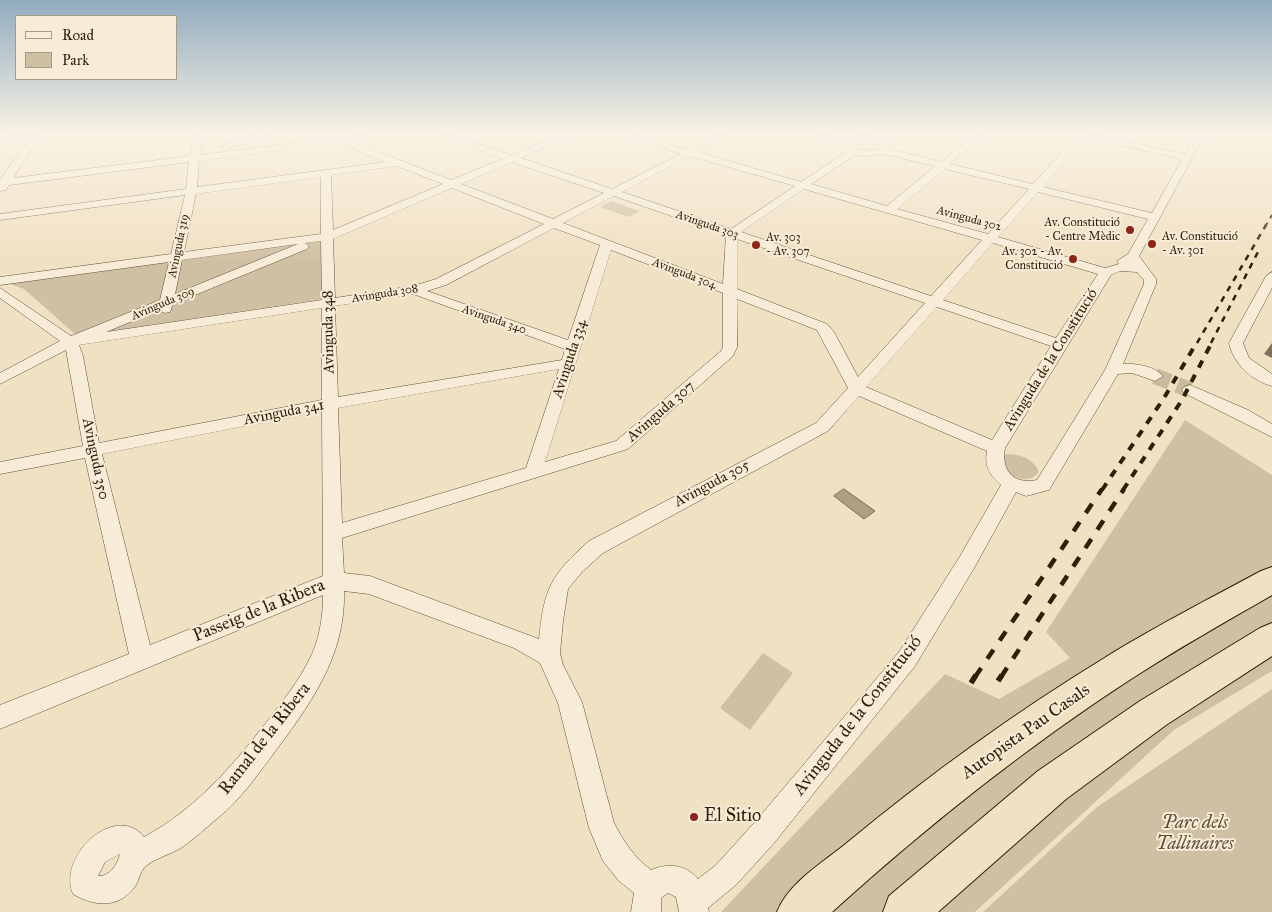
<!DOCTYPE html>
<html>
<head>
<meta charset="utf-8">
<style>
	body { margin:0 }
	#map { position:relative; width:1272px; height:912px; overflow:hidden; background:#f1e1c3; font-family:"IM FELL Great Primer",serif }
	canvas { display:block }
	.legend { position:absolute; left:15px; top:15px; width:162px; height:65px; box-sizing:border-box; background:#f6ecd8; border:1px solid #a79a84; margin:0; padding:6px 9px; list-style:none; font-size:15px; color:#301e05 }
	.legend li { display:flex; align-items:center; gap:10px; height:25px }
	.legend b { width:25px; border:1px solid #a79a84 }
</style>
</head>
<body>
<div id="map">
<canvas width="1272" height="912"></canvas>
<ul class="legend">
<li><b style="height:6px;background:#f6ecd8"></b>Road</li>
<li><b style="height:14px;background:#d0c0a3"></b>Park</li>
</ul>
</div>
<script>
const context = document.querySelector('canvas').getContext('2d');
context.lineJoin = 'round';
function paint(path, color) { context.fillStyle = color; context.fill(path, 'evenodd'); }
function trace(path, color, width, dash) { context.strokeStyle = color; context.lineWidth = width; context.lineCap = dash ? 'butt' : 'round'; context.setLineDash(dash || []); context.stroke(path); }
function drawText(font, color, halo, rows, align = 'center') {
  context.font = font + ' "IM FELL Great Primer",serif'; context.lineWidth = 4; context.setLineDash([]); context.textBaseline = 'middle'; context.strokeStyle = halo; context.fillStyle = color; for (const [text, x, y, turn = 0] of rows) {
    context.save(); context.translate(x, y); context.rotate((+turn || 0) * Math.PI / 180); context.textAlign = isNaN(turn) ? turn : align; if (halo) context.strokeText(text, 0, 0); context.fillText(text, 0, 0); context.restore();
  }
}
paint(new Path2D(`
	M611,201L639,211L629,217L600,207Z
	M321,239L322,299L77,336L24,289L7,283Z
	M1185,420L1272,475V671L1174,730L975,912H721L945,674L999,699L1070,658L1046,632Z
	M1007,454C1020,454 1032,458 1038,470V473C1029,483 1018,479 1008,474L1000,459Z
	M763,653L793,673L750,730L720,708Z
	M1272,689V912H983L1097,807Z`), '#d0c0a3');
const water = new Path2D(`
	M844,489L875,511L864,519L834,496Z`);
paint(water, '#af9f82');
trace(water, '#7c6b50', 1);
trace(new Path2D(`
	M1155,376L1190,390`), '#caba9d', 16, [16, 8]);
const minor = new Path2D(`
	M41,134L13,178L190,156L195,134H205L200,155L365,134H391L387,137L350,141L451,180L503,159L436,134H449L511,155L561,134H573L521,158L612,189L681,154L619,134H633L688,150L719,134H730L698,152L801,182L846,152L839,146L838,142L815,134C824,134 833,136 842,137C860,138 878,129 891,146L889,149L941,162L974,134H984L950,164L1033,184L1077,136L1075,134H1092L1185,154L1196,134H1205L1139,256L1156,279V284L1123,364C1134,363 1155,366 1163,376L1155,381L1132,373L1118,374L1049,490L1026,496L1016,492L973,570L915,666L775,842L736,885L708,908L709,912H679L676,897L668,893L661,898V912H631L634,893L619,881L603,861L589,828L558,703L540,663L514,648L369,594L344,591C346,657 309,706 271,757C256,777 239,801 219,817C207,827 194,839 181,848C171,854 151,860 144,868C140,872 139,880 136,885C120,909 95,907 73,894C57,855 116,802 144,837C194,810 231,768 265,724C283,701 300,680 312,654C320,636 323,615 323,595L0,729V705L129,654L85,458L0,474V462L83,446L66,350L0,384V373L60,341L0,298V288L71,336L160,300L169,262L0,285V277L171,254L185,195L0,220V214L186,189L189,162L9,185L6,190L0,191V180L28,140L0,143V137ZM1085,138L1182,159L1152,213L1043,187ZM863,140L879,143L881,146L880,149L861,150L847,143ZM338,143L386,162L197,187L199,161ZM884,154L935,166L887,206L811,184L855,155L867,156ZM690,156L795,186L731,229L622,192ZM512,162L604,193L553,219L461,184ZM397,166L443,184L333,230L331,175ZM945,169L1029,189L988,234L897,209ZM321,177V234L184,252L196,194ZM452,188L544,224L436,279L413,286L335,298L333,239ZM804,189L982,240L931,296L741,232ZM1038,192L1148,219L1128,254L1117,261L1119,264L1105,268L998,237ZM614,196L726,235L723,284L563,223ZM554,228L600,245L568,340L427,291L446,285ZM737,239L925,303L858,377L834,332L827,324L737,289ZM321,241L322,300L106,332L159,310L165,313L170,312L173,304L307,249L309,246L305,243ZM993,243L1098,274L1056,338L943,300ZM298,244L175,294L182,260ZM611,250L723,293V347L721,351L616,441L545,462ZM1120,271L1137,272L1144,280V284L1105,370L1037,480C1013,485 1001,470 1005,448L1111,275ZM413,294L565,349L562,360L338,397L335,306ZM737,299L817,330L848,388L816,423L589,541C551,575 544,588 539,639L370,576L344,573L342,538L628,449L733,356L737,347ZM937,307L1051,346L992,440L866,387ZM322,308V400L99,443L83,356L79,345ZM559,369L526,468L342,523L338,408ZM859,396L987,451C984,467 990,475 1001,485L959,558L899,652L755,822L716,865L698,879C686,864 667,863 651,870C634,857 624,842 614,823L582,702L563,665L560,653L563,621L568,589L582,572L603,553L828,431ZM322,411L323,576L150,645L102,454ZM120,854C118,864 109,877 98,876L105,862Z
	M256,134H270L227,149L219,147Z
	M1272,272V288L1243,343L1249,358L1272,374V386C1252,381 1233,363 1229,343L1266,276Z
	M1190,385L1248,410L1272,424V437L1184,393L1182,390L1184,387Z`);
const highway = new Path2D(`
	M1272,567V595C1225,622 1177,649 1131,679C1025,748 926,827 832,912H777C789,882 824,862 848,842C930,774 1016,712 1106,657C1156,626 1209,599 1261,571Z
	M1272,623V656L1166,725L1066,799L938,912H883L889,896L1038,771L1140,701L1260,628Z`);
trace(minor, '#604f34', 1);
trace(highway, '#301e05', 2);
paint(minor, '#f6ecd8');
paint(highway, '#f1e1c3');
trace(new Path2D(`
	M1265,227L1272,215`), '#301e05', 2, [5, 5]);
trace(new Path2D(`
	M1197,343L1266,225
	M1211,343L1259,250`), '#301e05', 2.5, [6, 6]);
trace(new Path2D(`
	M1102,490L1164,398L1197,342
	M1123,490L1182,400L1212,342`), '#301e05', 4, [8, 8]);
trace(new Path2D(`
	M975,677L1102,489
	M1001,677L1124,489`), '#301e05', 4.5, [11, 11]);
trace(new Path2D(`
	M998,681L1002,675
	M971,683L976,675`), '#301e05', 5.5, [13, 13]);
paint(new Path2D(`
	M1272,343V358L1264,354Z`), '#7f7159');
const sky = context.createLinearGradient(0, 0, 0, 262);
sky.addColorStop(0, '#91acbf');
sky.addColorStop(0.51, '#f9f2e4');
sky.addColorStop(1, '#f9f2e400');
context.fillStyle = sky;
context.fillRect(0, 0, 1272, 262);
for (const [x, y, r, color] of [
	[1130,230,5,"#8f2418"],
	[1152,244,5,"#8f2418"],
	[756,245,5,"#8f2418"],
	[1073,259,5,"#8f2418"],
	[694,817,5,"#8f2418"]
]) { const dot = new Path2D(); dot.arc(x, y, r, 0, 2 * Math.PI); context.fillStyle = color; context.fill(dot); trace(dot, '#f6ecd8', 2); }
drawText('12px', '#301e05', '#f6ecd8', [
	["Avinguda 302",969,219,15],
	["Avinguda 303",707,225,19],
	["Avinguda 319",179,246,-78],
	["Avinguda 304",684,274,21],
	["Avinguda 308",385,294,-9],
	["Avinguda 309",163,304,-23],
	["Avinguda 340",494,320,19]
]);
drawText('12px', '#301e05', '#f6ecd8', [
	["Av. Constitució",1120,223],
	["- Centre Mèdic",1120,237],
	["Av. Constitució",1162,237,"left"],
	["- Av. 301",1162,251,"left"],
	["Av. 303",766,238,"left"],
	["- Av. 307",766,252,"left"],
	["Av. 302 - Av.",1063,252],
	["Constitució",1063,266]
], 'right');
drawText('15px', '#301e05', '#f6ecd8', [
	["Avinguda 348",329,332,-91],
	["Avinguda 334",570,359,-72],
	["Avinguda de la Constitució",1051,360,-58],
	["Avinguda 307",661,412,-41],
	["Avinguda 341",284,413,-11],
	["Avinguda 350",95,459,78],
	["Avinguda 305",712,484,-28]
]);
drawText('18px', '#301e05', '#f6ecd8', [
	["Passeig de la Ribera",259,611,-22],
	["Avinguda de la Constitució",858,716,-52],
	["Autopista Pau Casals",1026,732,-35],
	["Ramal de la Ribera",265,739,-52]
]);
drawText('18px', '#301e05', '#f6ecd8', [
	["El Sitio",704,817]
], 'left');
drawText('italic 18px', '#604f34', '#f6ecd8', [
	["Parc dels",1195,824],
	["Tallinaires",1195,845]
]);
</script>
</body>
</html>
